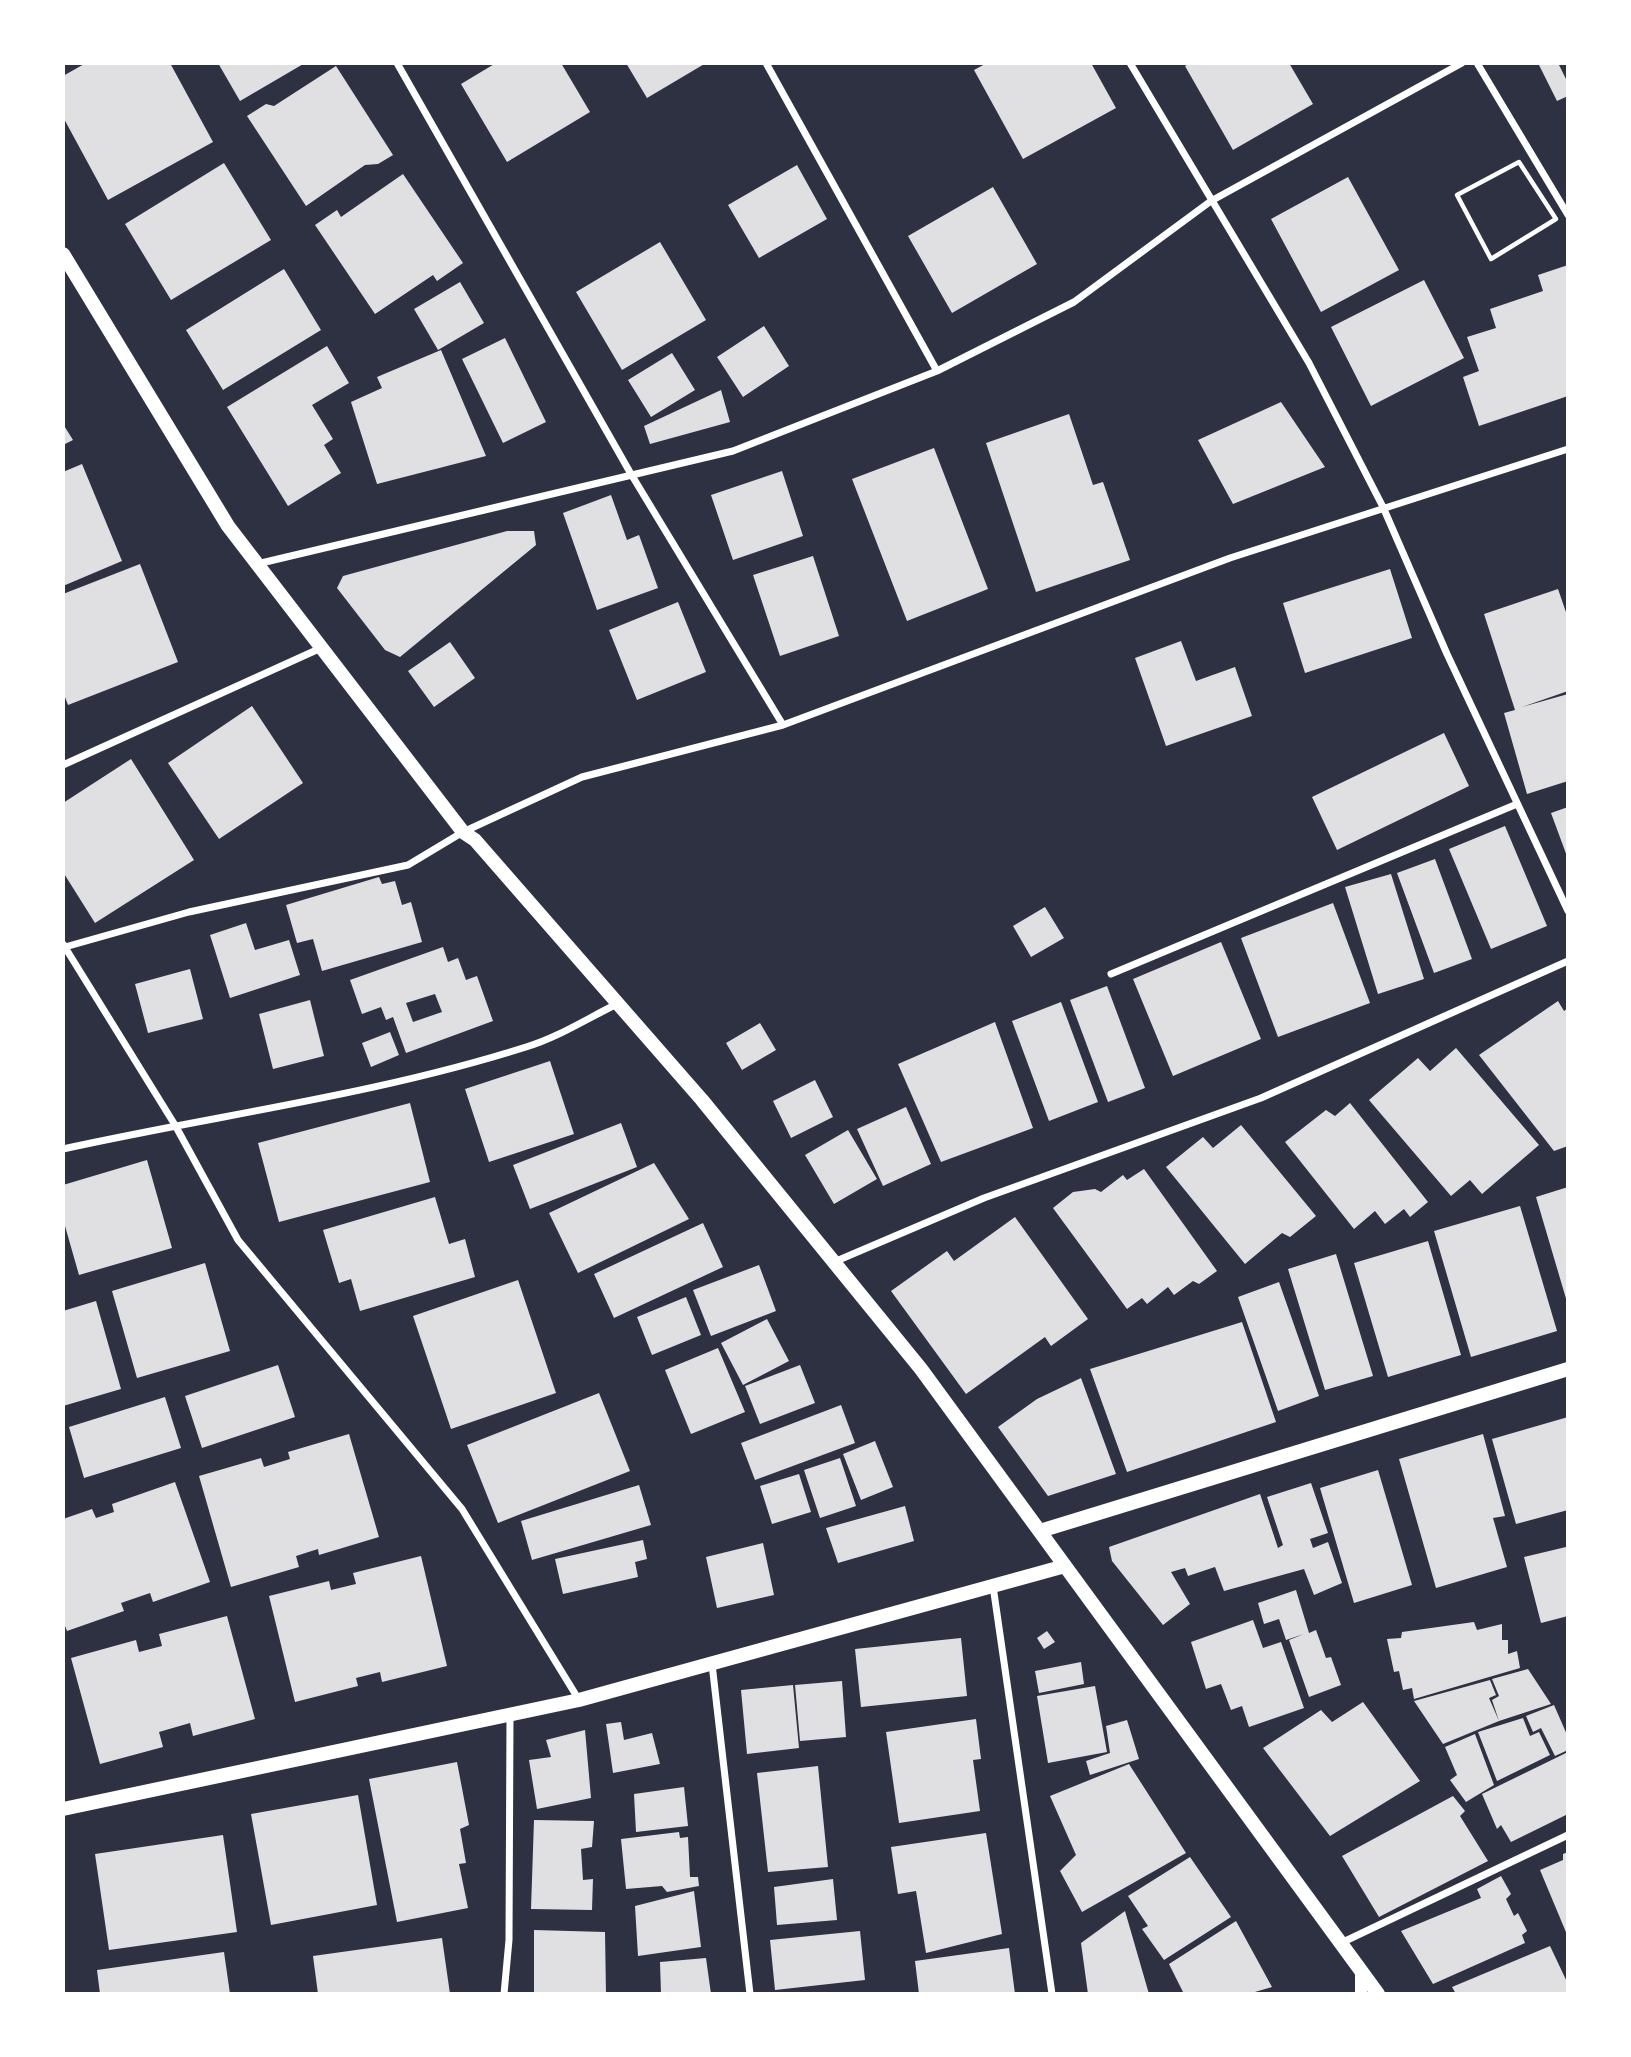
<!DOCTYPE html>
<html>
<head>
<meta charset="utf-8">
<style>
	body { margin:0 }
	#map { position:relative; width:1631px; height:2057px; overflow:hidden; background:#2d3142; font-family:"Fira Sans",sans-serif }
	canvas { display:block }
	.frame { position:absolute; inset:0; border:65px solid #fff; pointer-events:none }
</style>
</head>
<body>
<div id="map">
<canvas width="1631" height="2057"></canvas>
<div class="frame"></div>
</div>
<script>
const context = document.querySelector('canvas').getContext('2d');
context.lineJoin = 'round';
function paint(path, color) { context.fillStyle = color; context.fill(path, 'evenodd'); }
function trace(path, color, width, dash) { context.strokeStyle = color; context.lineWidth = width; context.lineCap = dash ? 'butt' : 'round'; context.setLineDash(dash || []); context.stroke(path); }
paint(new Path2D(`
	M86,63H170L213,142L108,200L63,117V76Z
	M218,63H305L240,101Z
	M496,63H561L590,112L507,162L461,84Z
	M626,63H706L647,98Z
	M987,63H1091L1116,108L1023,159L974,70Z
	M1190,63H1289L1313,104L1233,150L1185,66Z
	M1538,63H1558L1568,83V96L1557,101Z
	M336,66L393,155L378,164L365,165L306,206L247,116L266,104L274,106Z
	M224,163L271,240L171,300L125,224Z
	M797,165L827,219L759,258L728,205Z
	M403,174L463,263L437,281L433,275L375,314L315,225L337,210L341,217Z
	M1348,177L1399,270L1321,312L1271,219Z
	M993,187L1037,264L952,313L908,236Z
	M660,242L706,320L622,370L576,292Z
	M1568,265V396L1479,426L1463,377L1479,371L1467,337L1496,328L1490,309L1543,291L1538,275Z
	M284,269L321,330L223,390L186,330Z
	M1424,280L1464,358L1371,406L1331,327Z
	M460,282L484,323L438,350L414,309Z
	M764,326L789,366L743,397L717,357Z
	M505,338L546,422L503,443L462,359Z
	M327,346L349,383L312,405L333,439L324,445L341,473L288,506L227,407Z
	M441,350L486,456L377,484L351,402L382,388L377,377Z
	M672,353L695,390L651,417L628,380Z
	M721,390L730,422L650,444L644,426Z
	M1281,402L1325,467L1233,504L1198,440Z
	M1069,414L1093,485L1103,482L1130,560L1036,592L986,443Z
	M63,424L73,440L63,445Z
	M934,448L988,589L907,621L852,479Z
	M82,464L122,561L63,586V472Z
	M782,471L803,536L733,560L711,495Z
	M611,495L627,540L639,535L658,588L597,610L563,513Z
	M507,531H534L536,545L400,657L385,650L337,588L343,576Z
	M813,556L839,636L780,656L753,575Z
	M140,564L178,662L68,705L63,692V594Z
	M1390,569L1412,638L1305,673L1283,603Z
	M1558,589L1568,618V691L1522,707L1568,694V781L1527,794L1504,713L1515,710L1484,614Z
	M678,602L706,672L637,700L609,630Z
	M1181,641L1196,681L1235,667L1252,716L1166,746L1135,658Z
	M450,642L475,678L434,707L408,671Z
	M252,706L303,783L219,839L168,763Z
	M1444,733L1469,786L1337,850L1312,797Z
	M131,759L194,860L95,923L63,872V803Z
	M1568,807V859L1551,813Z
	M1505,826L1547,926L1491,949L1449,849Z
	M1435,859L1472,959L1434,973L1397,873Z
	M1391,874L1424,979L1378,994L1345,887Z
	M379,877L382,884L395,881L402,905L411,902L422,942L322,971L313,939L297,943L286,905Z
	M1333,903L1370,1003L1278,1037L1241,938Z
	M1045,907L1064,938L1031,957L1013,926Z
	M246,923L255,950L289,940L300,975L230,998L210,935Z
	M1221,942L1261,1039L1173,1076L1133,979Z
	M443,947L448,962L458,958L466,980L477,976L493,1021L406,1053L393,1017L386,1020L381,1007L362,1014L350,980ZM435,994L442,1012L413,1022L406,1003Z
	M190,969L203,1019L148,1033L135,984Z
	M1107,986L1145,1088L1108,1102L1070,1000Z
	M310,1000L324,1056L273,1069L259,1014Z
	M1558,1001L1564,1011L1568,1008V1146L1554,1151L1479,1055Z
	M1061,1002L1098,1102L1049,1121L1012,1021Z
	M995,1022L1033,1128L941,1162L898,1064Z
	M760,1023L776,1050L742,1070L726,1043Z
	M390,1032L399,1055L371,1067L362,1043Z
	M1456,1048L1539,1145L1482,1194L1470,1180L1451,1196L1369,1100L1418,1058L1430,1071Z
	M550,1061L574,1134L489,1162L465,1089Z
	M815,1080L833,1117L791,1138L773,1101Z
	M410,1103L430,1182L279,1222L258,1143Z
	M1350,1103L1428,1202L1410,1217L1404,1209L1385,1224L1375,1211L1354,1229L1285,1142L1326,1110L1335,1116Z
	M906,1107L931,1164L883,1186L857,1129Z
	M621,1123L637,1167L530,1209L513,1165Z
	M1241,1125L1316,1216L1290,1237L1282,1233L1245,1264L1166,1167L1203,1137L1213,1148Z
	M848,1130L877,1179L834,1204L805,1155Z
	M147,1160L172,1248L79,1275L63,1219V1185Z
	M654,1163L689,1219L578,1273L549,1213Z
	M1144,1169L1217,1271L1199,1284L1193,1281L1174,1295L1168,1287L1147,1304L1142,1298L1127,1309L1053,1208L1073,1192L1095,1189L1101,1192L1123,1175L1127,1180Z
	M1568,1187V1302H1567L1536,1197Z
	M435,1197L449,1244L465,1239L475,1277L360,1311L351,1279L339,1283L323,1230Z
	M1520,1206L1557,1331L1471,1357L1434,1231Z
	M1015,1217L1088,1319L1051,1346L1045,1337L966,1394L891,1291L947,1251L954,1261Z
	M703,1223L723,1267L614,1318L594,1274Z
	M1428,1241L1461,1355L1388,1377L1354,1263Z
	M1336,1254L1373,1376L1325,1390L1288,1269Z
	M205,1263L230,1351L137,1378L112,1291Z
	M759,1265L776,1311L711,1336L693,1290Z
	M518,1280L556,1393L451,1429L413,1316Z
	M1279,1282L1319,1396L1278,1411L1238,1297Z
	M686,1297L701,1335L652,1355L637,1317Z
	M96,1301L121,1389L63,1406V1311Z
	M767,1319L789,1361L743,1385L721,1343Z
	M1242,1322L1276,1422L1127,1472L1090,1369Z
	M718,1348L745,1412L691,1434L665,1370Z
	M278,1365L295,1417L202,1448L185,1396Z
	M800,1365L815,1403L760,1424L745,1386Z
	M1081,1378L1116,1474L1048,1496L998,1427L1037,1399Z
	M599,1393L630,1471L498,1523L467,1445Z
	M165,1397L181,1448L84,1478L69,1427Z
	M841,1405L855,1443L755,1480L741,1443Z
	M1568,1417V1510L1516,1524L1492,1439Z
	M349,1434L379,1537L319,1555L318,1549L296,1556L299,1567L231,1587L199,1476L261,1458L264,1467L290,1459L288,1452Z
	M1483,1434L1505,1516L1493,1518L1507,1567L1436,1588L1399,1459Z
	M875,1441L893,1487L861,1500L843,1454Z
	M840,1458L856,1506L820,1518L804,1470Z
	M1378,1470L1412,1585L1354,1603L1320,1488Z
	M799,1474L811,1512L772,1524L760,1486Z
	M175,1482L210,1582L153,1602L150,1593L121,1603L124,1611L67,1631L63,1621V1519L92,1509L96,1518L114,1512L112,1504Z
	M1311,1483L1328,1533L1310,1539L1313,1548L1328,1542L1342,1583L1314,1595L1304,1569L1224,1591L1215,1567L1188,1576L1185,1568L1171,1572L1190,1604L1163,1625L1112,1561L1109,1547L1260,1494L1278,1548L1283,1545L1267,1497Z
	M639,1485L651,1525L532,1560L521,1521Z
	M905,1506L914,1541L838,1563L826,1528Z
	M643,1540L647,1559L635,1562L638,1577L563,1594L555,1559Z
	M763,1543L774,1595L717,1608L706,1557Z
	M1566,1547L1568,1616L1541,1623L1524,1557Z
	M421,1556L447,1666L382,1682L380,1672L356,1678L358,1686L295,1702L269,1596L329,1581L331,1590L356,1584L353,1573Z
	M1296,1590L1309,1633L1316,1630L1326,1658L1331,1657L1341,1685L1309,1697L1289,1640L1304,1634L1286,1640L1279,1619L1264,1624L1258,1603Z
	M227,1616L255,1719L193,1736L190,1723L159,1732L163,1747L100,1764L71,1658L136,1640L139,1652L162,1646L159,1634Z
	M1253,1620L1263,1648L1281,1642L1304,1708L1249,1727L1242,1706L1231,1710L1221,1684L1206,1689L1191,1642Z
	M1474,1622L1477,1630L1502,1624V1640H1508V1654L1517,1651L1520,1668L1414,1699L1412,1688L1403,1690L1399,1671L1394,1672L1387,1639L1401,1638L1402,1632Z
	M1047,1631L1055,1642L1044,1649L1037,1638Z
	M961,1638L967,1696L861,1707L855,1649Z
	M1081,1662L1084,1684L1039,1693L1035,1671Z
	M1528,1669L1551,1704L1499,1721L1492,1700L1499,1696L1492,1679Z
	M1490,1680L1496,1695L1489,1698L1499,1721L1443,1744L1414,1701Z
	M842,1681L846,1737L800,1741L795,1685Z
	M793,1685L799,1748L747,1754L741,1690Z
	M1095,1686L1107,1752L1048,1763L1037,1696Z
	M1363,1702L1420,1781L1330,1836L1263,1748L1321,1710L1332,1722Z
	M1554,1705L1568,1737V1750L1555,1756L1541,1728L1533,1732L1526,1716Z
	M1523,1718L1530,1736L1539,1732L1550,1755L1497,1781L1478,1732Z
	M976,1719L981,1759L973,1760L980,1811L899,1823L886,1732Z
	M1127,1720L1139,1759L1090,1775L1086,1761L1110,1753L1106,1726Z
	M621,1722L624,1740L652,1733L660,1764L613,1773L606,1724Z
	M585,1730L591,1798L537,1809L529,1760L551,1757L546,1740Z
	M1475,1734L1494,1785L1466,1802L1450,1780L1457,1775L1445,1747Z
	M1568,1752V1814L1511,1842L1501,1825L1497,1829L1482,1794Z
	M457,1762L469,1825L460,1829L466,1863L459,1864L468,1908L397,1922L369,1779Z
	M1129,1764L1186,1853L1082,1912L1060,1871L1076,1855L1050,1796Z
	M818,1766L828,1867L768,1872L757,1773Z
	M684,1787L688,1826L636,1832L634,1794Z
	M358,1795L377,1905L271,1925L251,1814Z
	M1453,1796L1465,1811L1460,1816L1488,1861L1379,1917L1342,1856Z
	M534,1820L594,1821L592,1847L581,1849L583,1880L593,1879L592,1910L531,1909Z
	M679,1832L680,1838L688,1837L690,1877H698L699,1886L667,1892L662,1886L626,1889L621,1839Z
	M986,1833L1002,1934L926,1953L916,1891L898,1894L891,1847Z
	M223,1835L237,1932L109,1950L95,1854Z
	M1568,1852V1937L1540,1870L1563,1860V1854Z
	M1190,1857L1231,1917L1164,1960L1142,1929L1148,1926L1128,1896Z
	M1501,1876L1511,1894L1506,1899L1514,1916L1518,1913L1527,1931L1522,1935L1525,1943L1433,1984L1401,1931L1481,1898L1477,1889Z
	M833,1879L837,1920L777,1925L774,1887Z
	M694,1891L701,1947L638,1956L635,1906Z
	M1125,1911L1149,1994H1088L1081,1943Z
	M1236,1921L1272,1987L1248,1994H1184L1169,1964Z
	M534,1930L605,1932L606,1994H534Z
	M860,1931L865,1980L775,1990L770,1940Z
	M442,1938L450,1994H318L313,1956Z
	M1550,1946L1568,1984V1994H1456L1452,1987Z
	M1009,1948L1015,1994H919L915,1961Z
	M224,1952L230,1994H100L97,1970Z
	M706,1958L711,1994H661L660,1962Z`), '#e0e0e3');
trace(new Path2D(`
	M1519,162L1556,219L1491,259L1457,195Z`), '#fff', 4.5);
trace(new Path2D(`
	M397,63L631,474L783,725
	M766,63L937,371
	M1130,63L1309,363L1383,507L1447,654L1568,911
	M1477,63L1568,215
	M257,564L733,451L937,371L1074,302L1211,201L1462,63
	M63,765L321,648
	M63,944L175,1125L238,1240L462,1509L579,1700
	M65,947L189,912L408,865L463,832L582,777L783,725L1230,558L1568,449
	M1111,974L1517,804
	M63,1149C217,1115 375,1095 526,1047C557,1038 588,1018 617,1004
	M834,1262L984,1198L1261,1098L1568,961
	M993,1586L1052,1994
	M712,1664L750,1994
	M1341,1943L1568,1835
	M504,1994L509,1940L510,1716`), '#fff', 7);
trace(new Path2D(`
	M1361,1971V1994`), '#fff', 12);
trace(new Path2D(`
	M63,254L228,526L463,832L475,840L702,1100L921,1369L1378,1994
	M1040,1531L1568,1369
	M63,1809L579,1700L1065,1566`), '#fff', 14);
</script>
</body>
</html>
